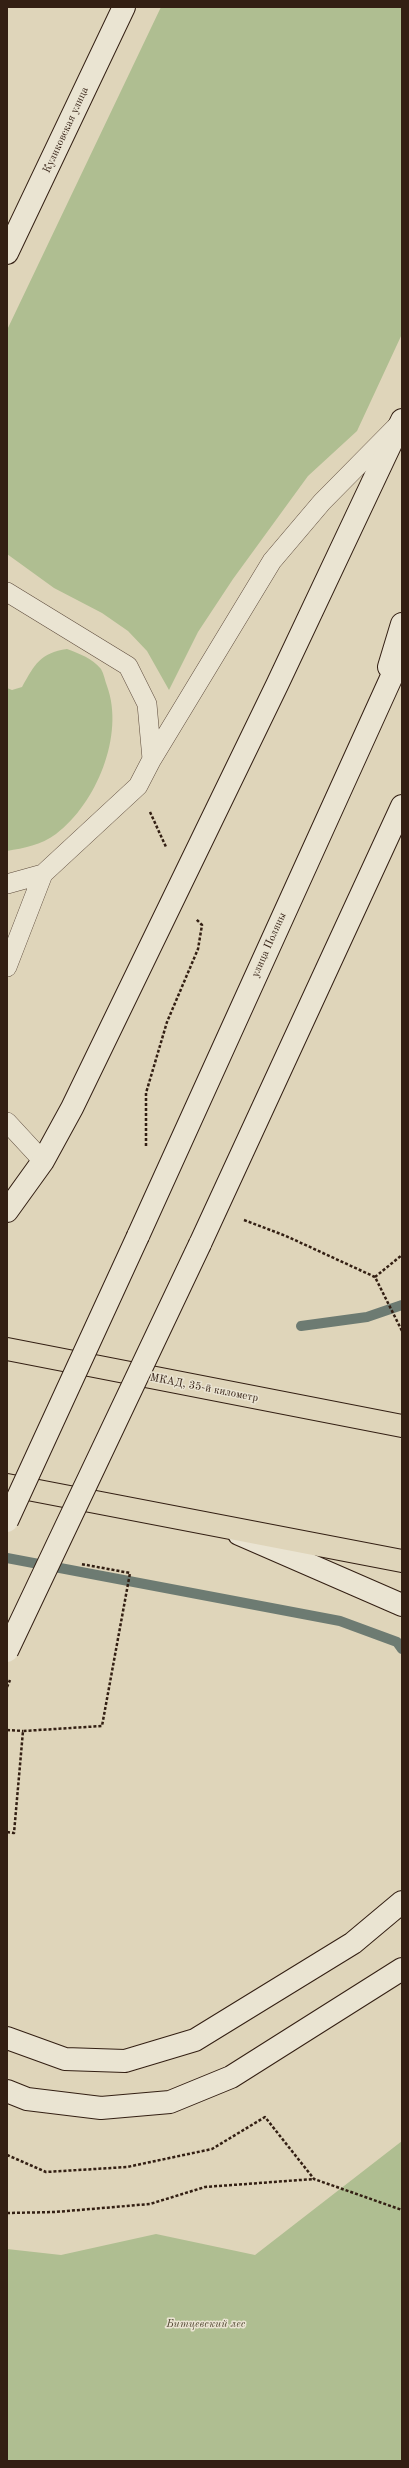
<!DOCTYPE html>
<html>
<head>
<meta charset="utf-8">
<style>
	body { margin:0 }
	#map { position:relative; width:409px; height:2468px; overflow:hidden; background:#dfd5ba; font-family:"Old Standard TT",serif }
	canvas { display:block }
	.frame { position:absolute; inset:0; border:8px solid #331f13; pointer-events:none }
</style>
</head>
<body>
<div id="map">
<canvas width="409" height="2468"></canvas>
<div class="frame"></div>
</div>
<script>
const context = document.querySelector('canvas').getContext('2d');
context.lineJoin = 'round';
function paint(path, color) { context.fillStyle = color; context.fill(path, 'evenodd'); }
function trace(path, color, width, dash) { context.strokeStyle = color; context.lineWidth = width; context.lineCap = dash ? 'butt' : 'round'; context.setLineDash(dash || []); context.stroke(path); }
function drawText(font, color, halo, rows, align = 'center') {
  context.font = font + ' "Old Standard TT",serif'; context.lineWidth = 3; context.setLineDash([]); context.textBaseline = 'middle'; context.strokeStyle = halo; context.fillStyle = color; for (const [text, x, y, turn = 0] of rows) {
    context.save(); context.translate(x, y); context.rotate((+turn || 0) * Math.PI / 180); context.textAlign = isNaN(turn) ? turn : align; if (halo) context.strokeText(text, 0, 0); context.fillText(text, 0, 0); context.restore();
  }
}
paint(new Path2D(`
	M161,7H402V334L357,431L308,476L233,579L198,632L169,690L147,651L128,631L102,613L54,588L7,554V330Z
	M67,649C80,654 92,658 101,669C104,674 105,681 107,686C125,735 96,804 56,834C41,845 24,848 7,851V688L12,690L22,687C35,664 40,653 67,649Z
	M402,2141V2461H7V2249L61,2255L156,2234L255,2255Z`), '#afbe91');
trace(new Path2D(`
	M301,1326L367,1317L402,1305
	M7,1558L340,1621L397,1642L402,1649`), '#6d7b72', 10);
const lane = new Path2D(`
	M7,592L128,666L147,704L152,759
	M7,884L43,874
	M7,967L43,874L138,786L152,759L272,561L322,502L397,426
	M7,1122L43,1161`);
const secondary = new Path2D(`
	M7,253L124,7
	M389,667L402,624
	M7,1211L43,1161L72,1108L277,685L402,420
	M138,1236L402,654
	M200,1244L402,806
	M239,1534L402,1605
	M7,2038L65,2059L125,2061L195,2040L353,1943L402,1902
	M7,2091L27,2099L101,2108L170,2102L231,2077L402,1969`);
const highway = new Path2D(`
	M7,1349L402,1426
	M7,1485L402,1561`);
trace(lane, '#5e4c3d', 20);
trace(secondary, '#331f13', 24);
trace(highway, '#331f13', 24);
trace(new Path2D(`
	M150,812L166,847
	M146,1146V1093L167,1022L198,949L202,925L196,919
	M244,1220L286,1236L375,1277L402,1331
	M375,1277L402,1255
	M7,1730L23,1731
	M7,1832L14,1833L23,1731L102,1726L130,1573L81,1564
	M7,2155L46,2172L127,2167L212,2149L265,2117L314,2179L402,2210
	M7,2213L55,2212L150,2204L205,2187L314,2179`), '#331f13', 2.5, [3, 2]);
trace(lane, '#eae4d2', 19);
trace(secondary, '#eae4d2', 22);
trace(highway, '#dfd5ba', 22);
const secondaryBridge = new Path2D(`
	M7,1521L138,1236
	M7,1651L200,1244`);
trace(secondaryBridge, '#331f13', 24, []);
trace(new Path2D(`
	M7,1687L10,1680`), '#331f13', 2.5, [3, 2]);
trace(secondaryBridge, '#eae4d2', 22);
drawText('11px', '#331f13', '#eae4d2', [
	["Куликовская улица",66,130,-65],
	["улица Поляны",269,945,-66],
	["МКАД, 35-й километр",204,1388,11]
]);
drawText('italic 11px', '#524732', '#eae4d2', [
	["Битцевский лес",206,2324]
]);
</script>
</body>
</html>
